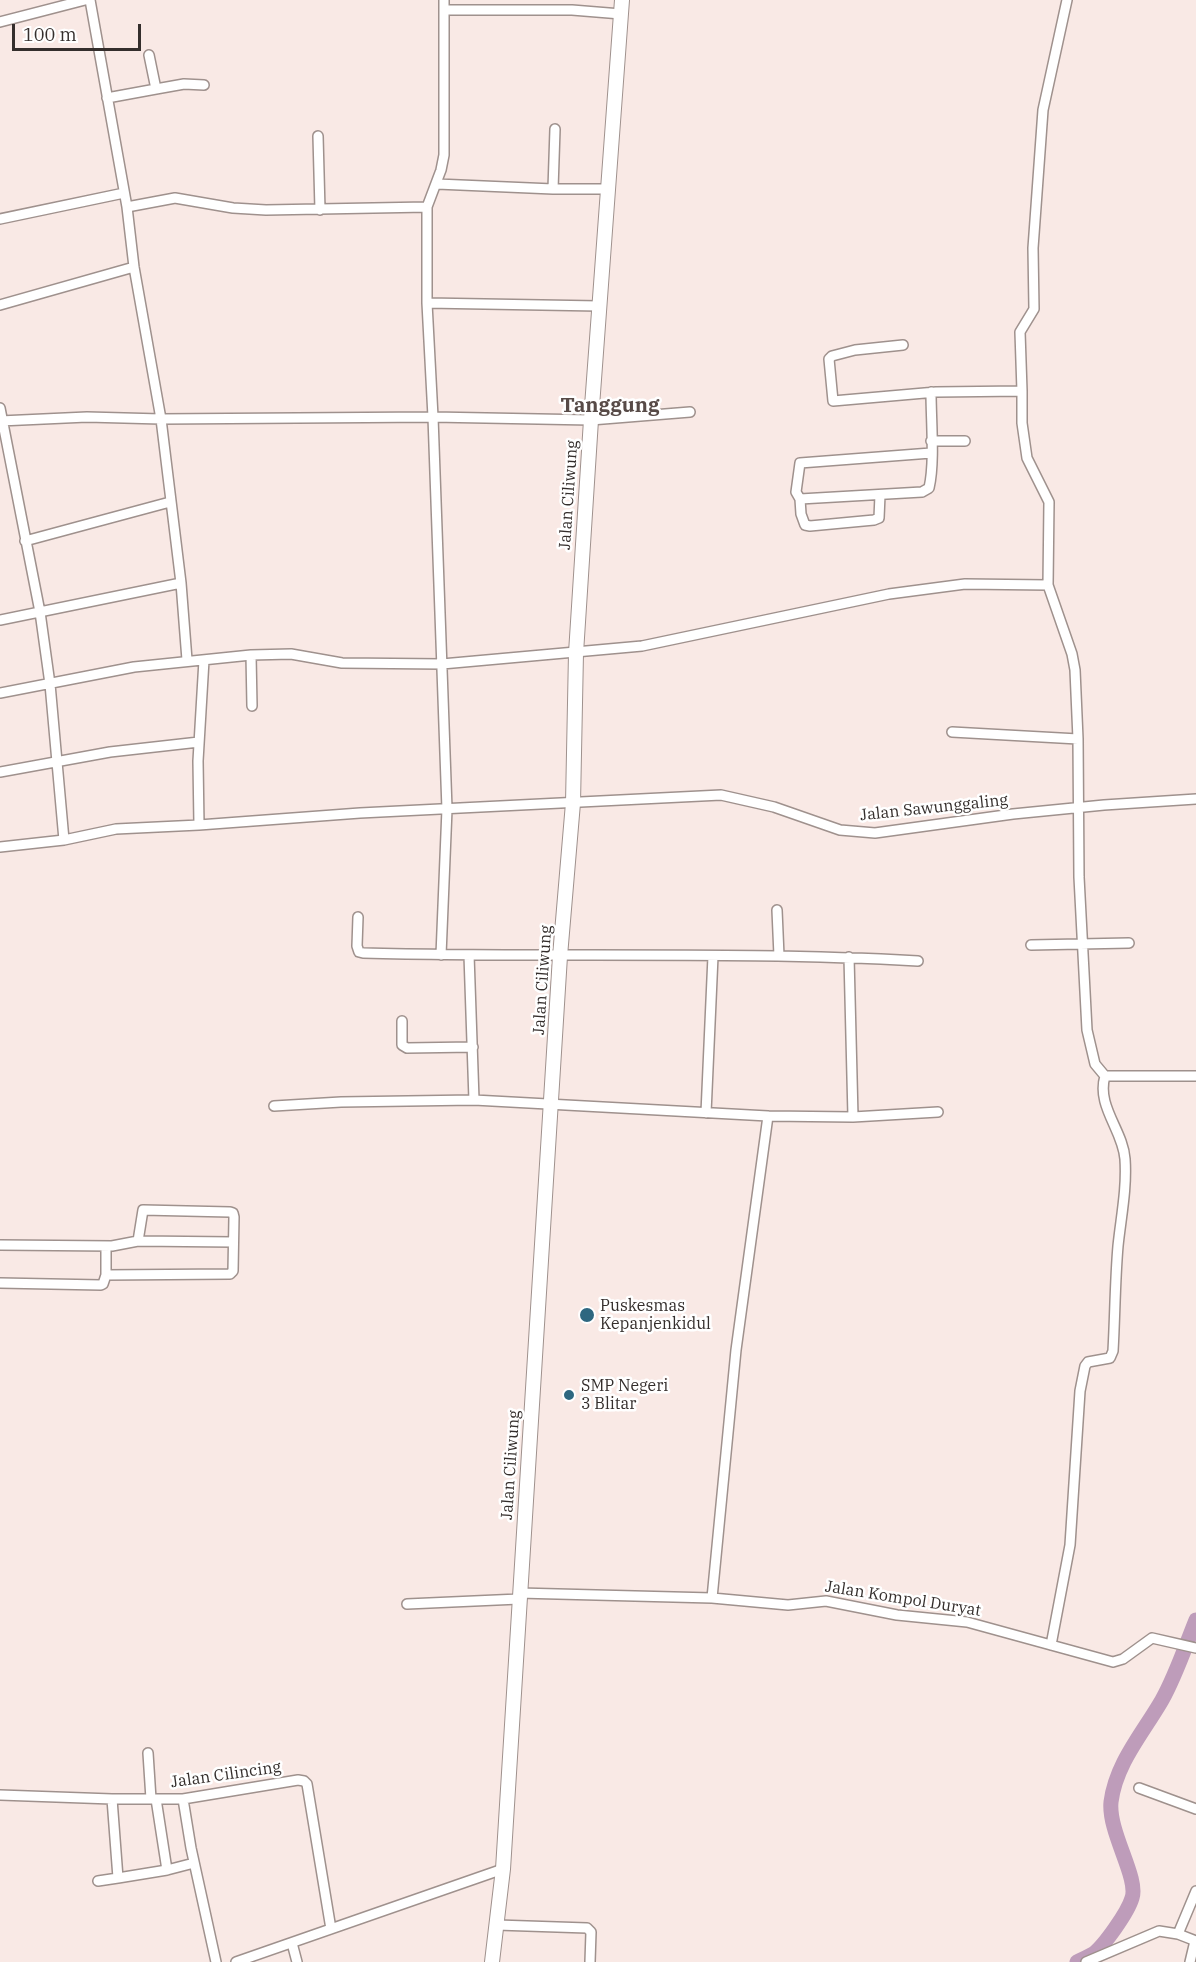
<!DOCTYPE html>
<html>
<head>
<meta charset="utf-8">
<style>
	body { margin:0 }
	#map { position:relative; width:1196px; height:1962px; overflow:hidden; background:#f9e9e5; font-family:"IBM Plex Serif",serif }
	canvas { display:block }
	.scale { position:absolute; left:12px; top:24px; width:129px; height:27px; box-sizing:border-box; border:3px solid #342e2c; border-top:0; padding-left:8px; font-size:18px; line-height:21px; white-space:nowrap; color:#342e2c; -webkit-text-stroke:4px #fff; paint-order:stroke }
</style>
</head>
<body>
<div id="map">
<canvas width="1196" height="1962"></canvas>
<div class="scale">100 m</div>
</div>
<script>
const context = document.querySelector('canvas').getContext('2d');
context.lineJoin = 'round';
function trace(path, color, width, dash) { context.strokeStyle = color; context.lineWidth = width; context.lineCap = dash ? 'butt' : 'round'; context.setLineDash(dash || []); context.stroke(path); }
function drawText(font, color, halo, rows, align = 'center') {
  context.font = font + ' "IBM Plex Serif",serif'; context.lineWidth = 5; context.setLineDash([]); context.textBaseline = 'middle'; context.strokeStyle = halo; context.fillStyle = color; for (const [text, x, y, turn = 0] of rows) {
    context.save(); context.translate(x, y); context.rotate((+turn || 0) * Math.PI / 180); context.textAlign = isNaN(turn) ? turn : align; if (halo) context.strokeText(text, 0, 0); context.fillText(text, 0, 0); context.restore();
  }
}
trace(new Path2D(`
	M1077,1962C1082,1959 1088,1957 1093,1954C1104,1946 1128,1912 1132,1898C1139,1878 1108,1832 1111,1802C1116,1763 1143,1733 1162,1700C1176,1675 1185,1647 1196,1620`), '#be9cba', 15);
const minor = new Path2D(`
	M90,0L127,207L134,267L161,419L433,417L591,420L690,412
	M444,10H572L621,14
	M0,22L85,0
	M156,89L184,84L204,85
	M107,98L156,89L149,55
	M318,136L320,210
	M437,184L553,189H608
	M553,189L555,129
	M127,207L175,198L233,208L266,210L427,207L441,170L444,155V0
	M427,207V303L433,417L447,809L441,955
	M0,219L124,193
	M427,303L599,306
	M0,305L134,267
	M903,345L855,350L832,356L829,359L833,401L936,392L1022,391V423L1027,458L1049,502L1048,585
	M1022,391L1020,332L1034,309L1033,248L1043,110L1067,0
	M0,408L40,612L50,684L64,840
	M0,421L87,417L161,419L181,583L187,660
	M931,441H965
	M931,453L800,463L796,492L800,499L922,492L929,488C935,462 931,421 931,392
	M800,499L801,514L805,525L810,526L874,520L879,518L880,495
	M25,541L170,502
	M0,620L181,583
	M251,655L252,706
	M0,693L134,667L251,655L291,654L342,663L442,664L642,646L889,594L965,584L1048,585L1072,654L1075,670L1078,739L1079,877L1087,1030L1095,1064L1105,1076C1096,1106 1123,1130 1125,1159C1127,1189 1121,1217 1118,1246C1115,1281 1115,1316 1113,1351L1110,1358L1088,1362L1085,1366L1080,1391L1070,1545L1051,1645
	M952,732L1078,739
	M0,772L110,752L199,742
	M199,825L198,761L204,660
	M0,847L64,840L116,829L199,825L360,813L721,795L774,807L840,830L875,833L1013,814L1104,805L1196,799
	M777,910L779,956
	M358,917L357,946L359,952L363,953C548,958 733,951 918,961
	M1031,945L1129,943
	M469,955L474,1100
	M849,957L853,1117
	M402,1021V1045L407,1048L473,1047
	M1105,1076H1196
	M274,1106L341,1102L474,1100L768,1116L853,1117L938,1112
	M706,1113L713,956
	M0,1245L112,1246L138,1241L233,1242
	M106,1275L230,1274L233,1271L234,1217L233,1213L230,1212L143,1210L138,1241
	M0,1283L101,1285L103,1284L106,1275V1246
	M519,1593L712,1598L788,1605L826,1601L897,1615L967,1622L1113,1662L1123,1659L1152,1638L1196,1648
	M712,1598L736,1350L768,1116
	M407,1604L519,1599
	M148,1753L151,1799
	M1139,1788L1196,1809
	M0,1795L112,1799H183L298,1780L304,1781L307,1784L331,1929
	M112,1799L118,1878L167,1870L156,1799
	M183,1799L191,1848L216,1962
	M167,1870L194,1863
	M98,1881L118,1878
	M497,1925L587,1928L591,1932L590,1962
	M1178,1934L1196,1891
	M292,1943L297,1962
	M236,1962L503,1869
	M1086,1962L1159,1931L1178,1934L1196,1941
	M1190,1962L1195,1941`);
const secondary = new Path2D(`
	M492,1962L503,1869L560,956L573,803L576,653L591,420L622,0`);
trace(minor, '#9f918d', 12);
trace(secondary, '#9f918d', 16);
trace(minor, '#fff', 9);
trace(secondary, '#fff', 14);
for (const [x, y, r, color] of [
	[587,1315,8,"#2e6780"],
	[569,1395,6,"#2e6780"]
]) { const dot = new Path2D(); dot.arc(x, y, r, 0, 2 * Math.PI); context.fillStyle = color; context.fill(dot); trace(dot, '#fff', 2); }
drawText('16px', '#342e2c', '#fff', [
	["Jalan Ciliwung",569,495,-86],
	["Jalan Sawunggaling",934,808,-6],
	["Jalan Ciliwung",543,980,-86],
	["Jalan Ciliwung",511,1465,-86],
	["Jalan Kompol Duryat",903,1599,9],
	["Jalan Cilincing",226,1775,-8]
]);
drawText('16px', '#342e2c', '#fff', [
	["Puskesmas",600,1306],
	["Kepanjenkidul",600,1324],
	["SMP Negeri",581,1386],
	["3 Blitar",581,1404]
], 'left');
drawText('bold 20px', '#574a47', '#fff', [
	["Tanggung",610,406]
]);
</script>
</body>
</html>
